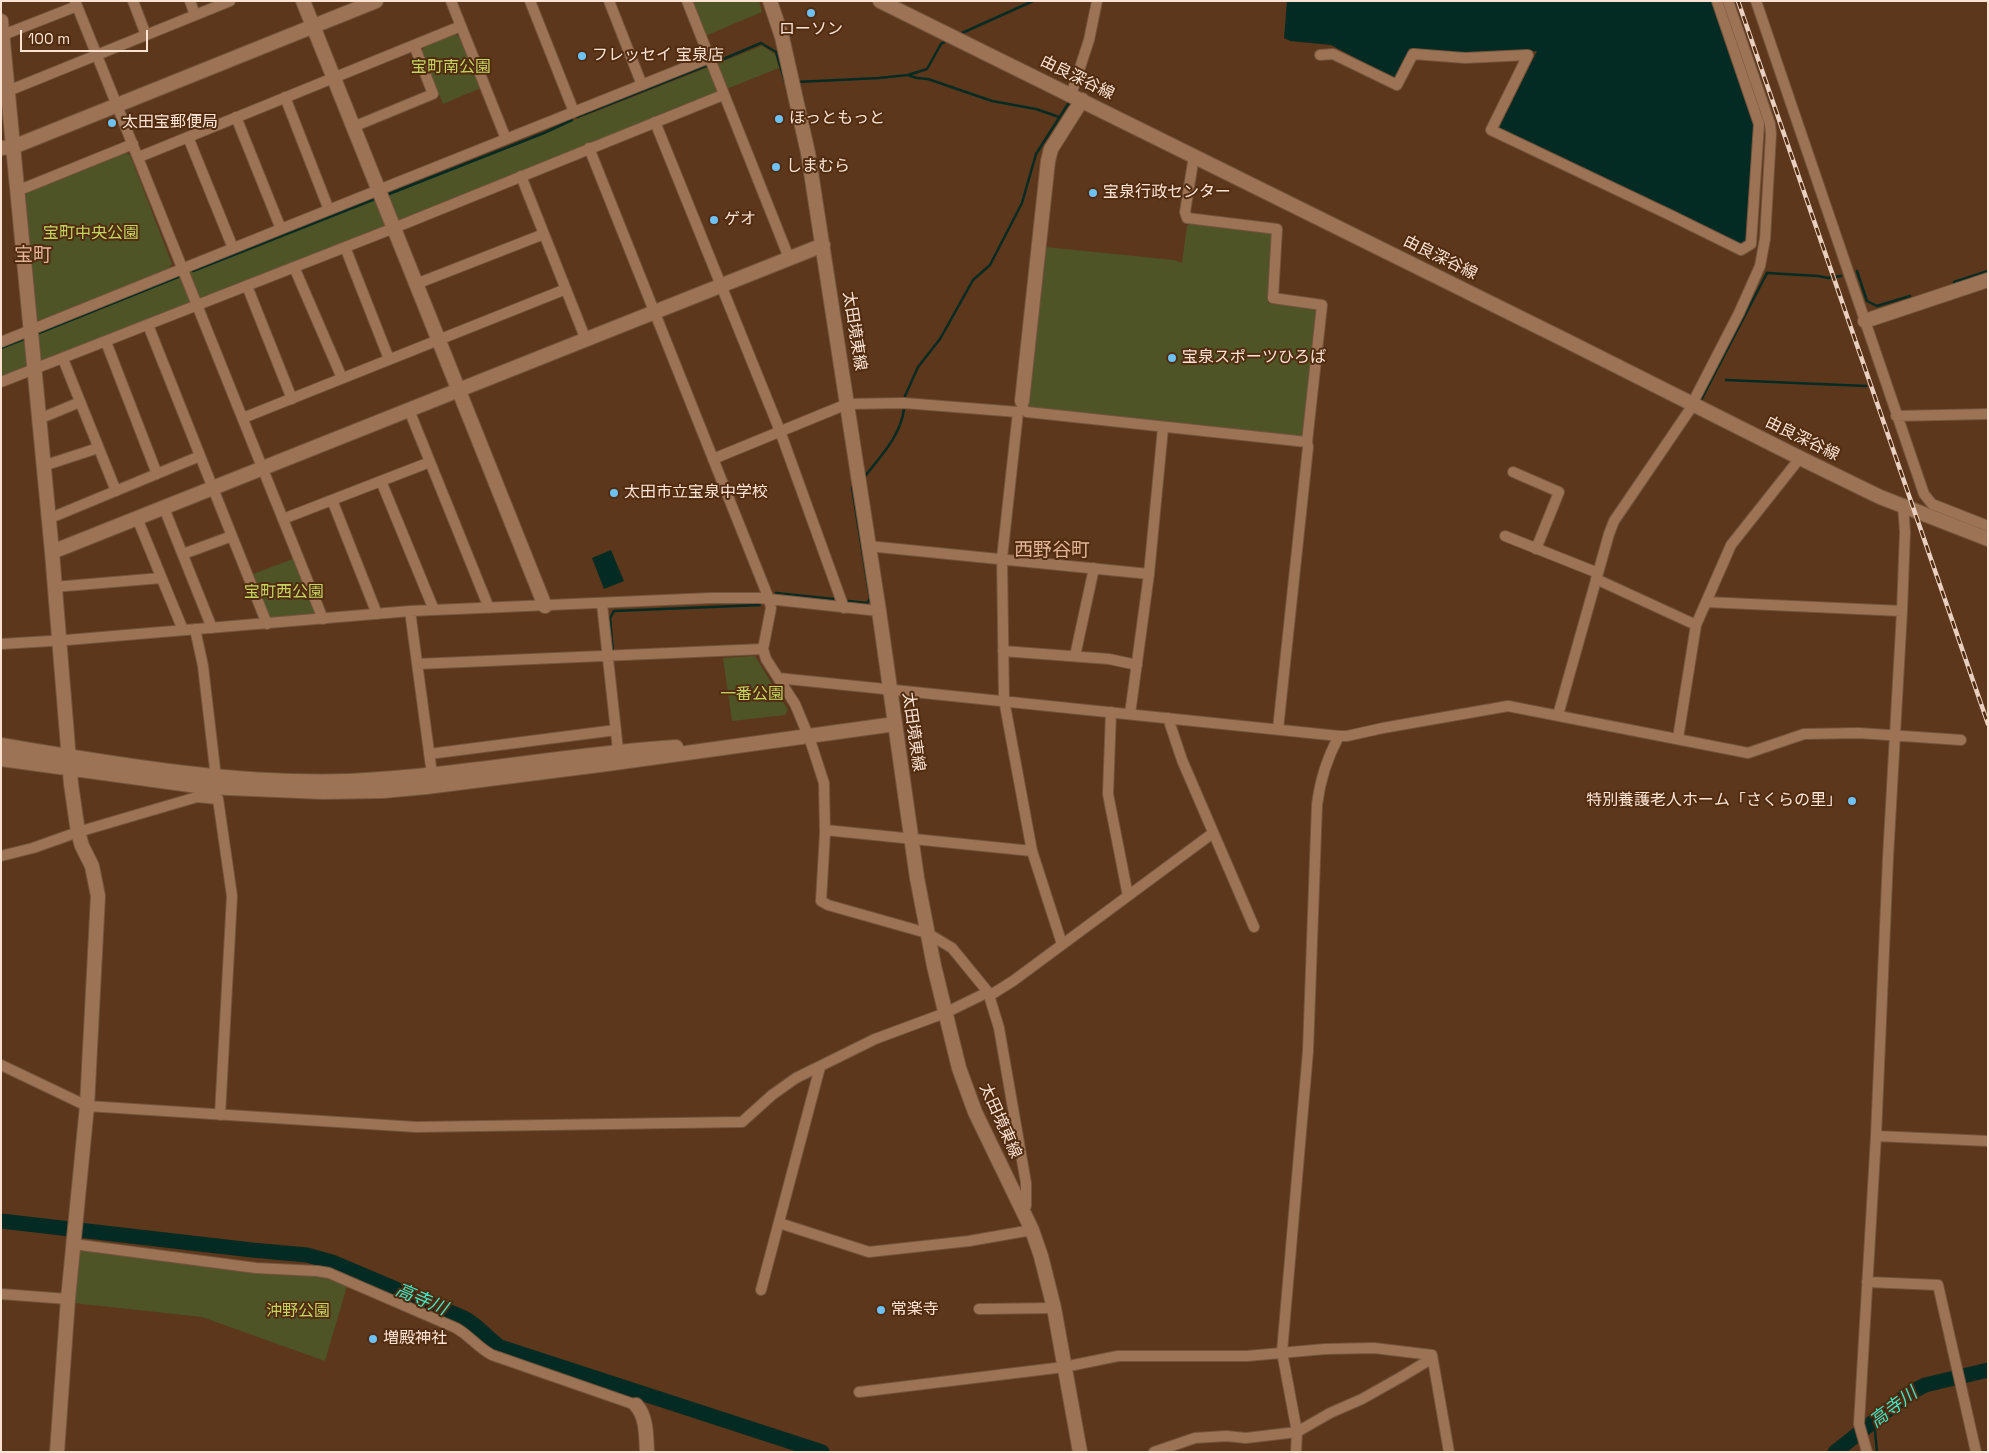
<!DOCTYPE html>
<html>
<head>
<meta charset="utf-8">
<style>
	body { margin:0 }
	#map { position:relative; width:1989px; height:1453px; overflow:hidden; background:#5c371b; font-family:"Space Grotesk",sans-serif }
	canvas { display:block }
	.frame { position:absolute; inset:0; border:2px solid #fbe3d4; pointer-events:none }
	.scale { position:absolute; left:20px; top:30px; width:128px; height:22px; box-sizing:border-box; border:2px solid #fbe3d4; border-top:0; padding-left:6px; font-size:15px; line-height:18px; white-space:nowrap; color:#fbe3d4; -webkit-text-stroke:4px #512c10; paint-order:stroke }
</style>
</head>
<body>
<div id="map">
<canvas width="1989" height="1453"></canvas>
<div class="frame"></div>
<div class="scale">100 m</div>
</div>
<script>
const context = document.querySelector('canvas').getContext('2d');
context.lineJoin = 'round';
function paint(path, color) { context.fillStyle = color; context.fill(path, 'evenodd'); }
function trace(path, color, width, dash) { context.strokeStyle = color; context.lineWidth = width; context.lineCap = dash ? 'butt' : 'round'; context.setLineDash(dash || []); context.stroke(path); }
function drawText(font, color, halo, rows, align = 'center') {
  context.font = font + ' "Space Grotesk","Noto Sans JP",sans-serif'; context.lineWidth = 4; context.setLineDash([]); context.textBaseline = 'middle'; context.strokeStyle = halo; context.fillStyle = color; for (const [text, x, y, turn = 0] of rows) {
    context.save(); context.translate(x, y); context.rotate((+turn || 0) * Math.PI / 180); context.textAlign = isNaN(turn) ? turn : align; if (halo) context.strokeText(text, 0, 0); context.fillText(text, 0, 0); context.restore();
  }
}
paint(new Path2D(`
	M690,1H759L762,12L705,36Z
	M454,34L460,37L481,88L443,104L422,52L424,46Z
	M762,46L775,54L779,68L1,379V346Z
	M126,153L130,155L172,264L169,268L43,321L36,319L24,196L27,193Z
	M1191,223L1273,232L1275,235L1268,303L1313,308L1317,311L1304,436L1301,438L1030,409L1027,405L1045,247L1174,260L1182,263L1187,226Z
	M298,557L323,619L267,624L248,576Z
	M755,656L788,710L785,715L732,721L723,658Z
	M83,1249L316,1275L347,1286L325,1361L202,1317L73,1303L78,1254Z`), '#4e5426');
paint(new Path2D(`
	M1287,1H1713L1757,125L1749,242L1741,248L1499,128L1537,51L1468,56L1414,48L1409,50L1395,79L1331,45L1290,41L1284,38Z
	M611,550L624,581L604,589L592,558Z`), '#042b23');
trace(new Path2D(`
	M962,33L1033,1
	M714,63L761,43L776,52L785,82H787
	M910,76L917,78L928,79L992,101L1036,109L1059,117
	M797,82L879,78L908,75L927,69L941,44L946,41
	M577,117L708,65
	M389,194L544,133L572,120
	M193,271L375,199
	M1857,271L1867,301L1877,306L1910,296
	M1767,273L1818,276L1828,278L1841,276
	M1954,282L1988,271
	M39,333L178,277
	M1,348L24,339
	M1726,380L1866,386
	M905,396L918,367L940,339L973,280L990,265L1022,203L1036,154L1068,104L1074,106
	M1701,400L1767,273
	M865,476C881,456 901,435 904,409
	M776,593L833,599
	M848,601L867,603L870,599L852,487
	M613,653L610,618L614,611L760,605
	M1874,1421L1877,1452`), '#042b23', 2.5);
trace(new Path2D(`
	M1,1221L252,1250L307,1255L332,1262L464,1318C478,1325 487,1338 500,1347L822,1452
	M1835,1452L1908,1394L1925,1385L1988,1370`), '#042b23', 15);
const street = new Path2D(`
	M75,1L323,619
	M133,1L146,35
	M190,1L195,15
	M451,1L506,139
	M530,1L574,112
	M609,1L642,85
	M687,1L789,258
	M1756,1L1924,494L1932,504L1988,526
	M3,35L77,6
	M1320,55L1333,54L1397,85L1413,54L1465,58L1528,55L1491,130L1672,216L1741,250L1751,244L1759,124L1717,1
	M2,92L8,91L230,1
	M1071,95L1089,40L1097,1
	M285,97L329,210
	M236,117L281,229
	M655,122L780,431L844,608
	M353,127L433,94L414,45
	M188,137L233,248
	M589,148L769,599L771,608L763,649L766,659L795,704L810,740L824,783L825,833L821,901L828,905L927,933L952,948L988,992L999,1028L1026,1183V1206L1022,1212
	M139,157L461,26
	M521,176L586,340
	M17,191L133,144
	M345,247L389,359
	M294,267L342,378
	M416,284L544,234
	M247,286L292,399
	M148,325L267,624
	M1,342L281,229L709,58
	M106,342L157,474
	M63,359L116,491
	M1,382L394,228L723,95
	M1022,401L1023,409L1027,412L1307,442L1322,305L1273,298L1277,229L1187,218L1185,212L1194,156
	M1692,404L1739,313L1760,266L1765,239L1771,134L1770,124L1728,1
	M1023,409L1018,412L1002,558L1004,700L1032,851L1062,944
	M409,410L489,608
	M1896,416L1988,414
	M243,418L566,289
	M39,419L80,402
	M713,459L847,404L904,403L1018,412
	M43,466L98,448
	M1513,472L1559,492L1536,549
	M381,481L434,610
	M332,500L377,614
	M164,508L212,628
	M137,518L183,630
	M48,519L200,456
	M283,519L430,462
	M1505,536L1598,573
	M868,546L1149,574
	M183,554L232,536
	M1596,579L1696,625
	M54,587L161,578
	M1706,602L1902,611
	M602,604L618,750
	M410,611L432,774
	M195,629L203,666L215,769
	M1,644L67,640L410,611L711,598H759L879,611
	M1003,651L1109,659L1137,665
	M1075,656L1094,568
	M417,664L763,649
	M778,678L1339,736H1347L1383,728L1508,706L1748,753L1804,734L1859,733L1961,740
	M1111,712L1108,794L1128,896
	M1130,714L1149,574L1163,428
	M1558,715L1609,534L1614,521L1693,405
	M1168,718L1182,760L1254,927
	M1278,729L1308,447L1307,442
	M1678,738L1696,625L1731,545L1800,458
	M429,754L616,730
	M825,830L1032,851
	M1,856L33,848L78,832L197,797L218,799L232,896L220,1115
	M989,996L1013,981L1213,833
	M1,1065L87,1106L416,1127L742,1122L772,1095L796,1078L875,1039L945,1013L988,992
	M1876,1136L1988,1141
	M779,1223L869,1252L969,1241L1032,1230
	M73,1244L256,1268L317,1271L329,1273L456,1328C469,1335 478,1348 492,1355L636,1405
	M1867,1282L1938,1285L1976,1452
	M761,1290L820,1067
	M1,1294L68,1299
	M979,1309L1054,1308
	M859,1392L1064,1367L1118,1356H1247L1325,1349L1374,1348L1432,1355L1449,1452
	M1154,1452L1195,1438L1226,1436L1246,1438L1297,1432L1330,1413L1362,1399L1401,1377L1431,1359
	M1296,1452L1297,1432L1282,1352L1308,1051L1317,805C1320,780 1327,758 1339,736
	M1867,1452L1859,1424L1876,1136L1888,858L1902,611L1905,532L1903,505`);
const secondary = new Path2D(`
	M303,1L545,606
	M770,1L782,37L808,153L879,611L917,878L934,966L959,1068L975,1112L1032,1230L1041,1256L1054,1308L1080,1452
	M880,1L1565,340L1800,458L1880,497L1988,539
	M1,21L52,552L71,784L78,832L82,846L92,866L98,896L87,1106L68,1299L57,1452
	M1,148L13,147L376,1
	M1865,321L1988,280
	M1022,401L1048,161L1051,149L1082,100
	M52,552L823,245
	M1,745C116,764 233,785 350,781C459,776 567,754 676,747
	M1,759L205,787L323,792L383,791L426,787L607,764L895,724
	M636,1405C647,1417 646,1436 647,1452`);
trace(street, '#74543b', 12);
trace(secondary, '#74543b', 16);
trace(street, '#9d7356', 10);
trace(secondary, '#9d7356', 14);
const rail = new Path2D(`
	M1738,1L1988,724`);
trace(rail, '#ead0c0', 4.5);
trace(rail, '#512c10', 2.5, [8]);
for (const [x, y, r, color] of [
	[811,13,5,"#6dc2f3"],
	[582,56,5,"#6dc2f3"],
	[779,119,5,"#6dc2f3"],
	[112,123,5,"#6dc2f3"],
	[776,167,5,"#6dc2f3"],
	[1093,193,5,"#6dc2f3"],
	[714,220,5,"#6dc2f3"],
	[1172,358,5,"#6dc2f3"],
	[614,493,5,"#6dc2f3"],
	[1852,801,5,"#6dc2f3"],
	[881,1310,5,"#6dc2f3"],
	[373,1339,5,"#6dc2f3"]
]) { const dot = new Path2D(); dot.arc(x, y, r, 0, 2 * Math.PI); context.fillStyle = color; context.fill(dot); trace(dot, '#512c10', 2); }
drawText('16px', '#fbe3d4', '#512c10', [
	["ローソン",811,30,"center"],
	["フレッセイ 宝泉店",592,56],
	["ほっともっと",789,119],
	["太田宝郵便局",122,123],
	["しまむら",786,167],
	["宝泉行政センター",1103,193],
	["ゲオ",724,220],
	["宝泉スポーツひろば",1182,358],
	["太田市立宝泉中学校",624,493],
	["特別養護老人ホーム「さくらの里」",1842,801,"right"],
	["常楽寺",891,1310],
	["増殿神社",383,1339]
], 'left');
drawText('16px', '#c5d460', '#512c10', [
	["宝町南公園",451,68],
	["宝町中央公園",91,234],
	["宝町西公園",284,593],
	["一番公園",752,695],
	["沖野公園",298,1312]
]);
drawText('16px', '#fbe3d4', '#512c10', [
	["由良深谷線",1077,78,26],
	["由良深谷線",1440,258,26],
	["太田境東線",854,331,81],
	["由良深谷線",1802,439,26],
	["太田境東線",913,732,82],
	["太田境東線",1000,1121,66]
]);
drawText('italic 18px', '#3fe6c4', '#512c10', [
	["高寺川",421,1300,23],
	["高寺川",1894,1408,-37]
]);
drawText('19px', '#e2b596', '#512c10', [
	["宝町",33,256],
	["西野谷町",1052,551]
]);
</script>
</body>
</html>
